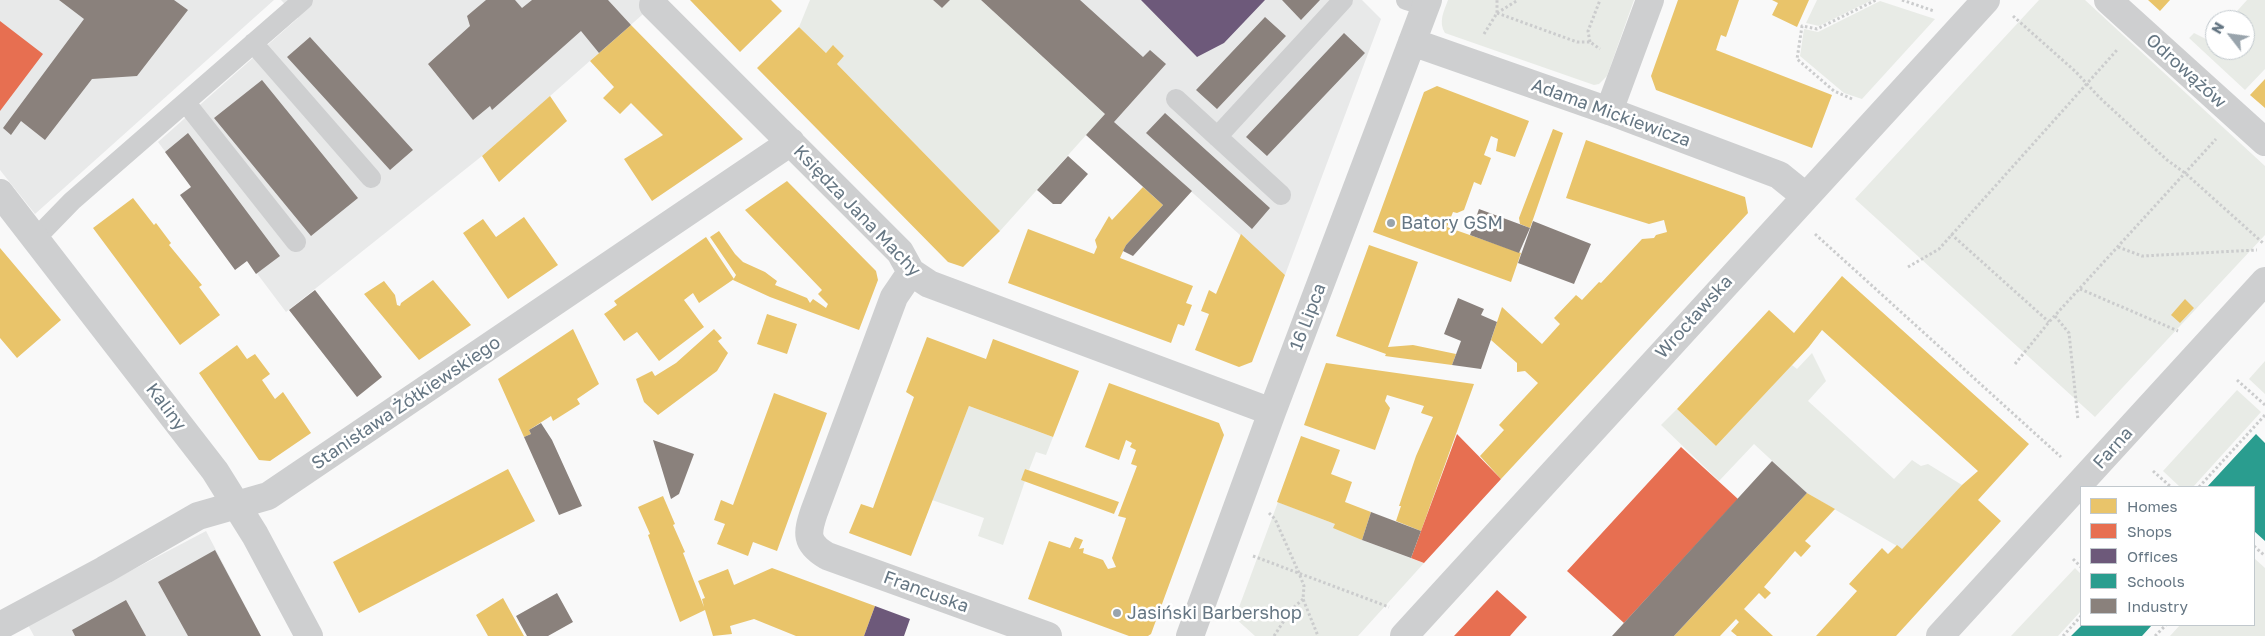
<!DOCTYPE html>
<html>
<head>
<meta charset="utf-8">
<style>
	body { margin:0 }
	#map { position:relative; width:2265px; height:636px; overflow:hidden; background:#f9f9f9; font-family:"Golos Text",sans-serif }
	canvas { display:block }
	.legend { position:absolute; left:2080px; top:486px; width:175px; height:140px; box-sizing:border-box; background:#fff; border:1px solid #c1c8cd; margin:0; padding:6px 9px; list-style:none; font-size:15px; color:#657683 }
	.legend li { display:flex; align-items:center; gap:10px; height:25px }
	.legend b { width:25px; border:1px solid #c1c8cd }
	.north { position:absolute; left:2205px; top:10px; width:50px; height:50px; box-sizing:border-box; background:#fff; border:1px solid #c1c8cd; border-radius:50%; rotate:300deg; font-size:14px; font-weight:700; line-height:20px; text-align:center; color:#657683 }
	.north::after { content:''; display:block; margin:auto; width:18px; height:22px; background:#99a4ac; clip-path:polygon(50% 0,100% 100%,50% 72%,0 100%) }
</style>
</head>
<body>
<div id="map">
<canvas width="2265" height="636"></canvas>
<ul class="legend">
<li><b style="height:14px;background:#e9c46a"></b>Homes</li>
<li><b style="height:14px;background:#e76f51"></b>Shops</li>
<li><b style="height:14px;background:#6d597a"></b>Offices</li>
<li><b style="height:14px;background:#2a9d8f"></b>Schools</li>
<li><b style="height:14px;background:#8a817c"></b>Industry</li>
</ul>
<div class="north">N</div>
</div>
<script>
const context = document.querySelector('canvas').getContext('2d');
context.lineJoin = 'round';
function paint(path, color) { context.fillStyle = color; context.fill(path, 'evenodd'); }
function trace(path, color, width, dash) { context.strokeStyle = color; context.lineWidth = width; context.lineCap = dash ? 'butt' : 'round'; context.setLineDash(dash || []); context.stroke(path); }
function drawText(font, color, halo, rows, align = 'center') {
  context.font = font + ' "Golos Text",sans-serif'; context.lineWidth = 5; context.setLineDash([]); context.textBaseline = 'middle'; context.strokeStyle = halo; context.fillStyle = color; for (const [text, x, y, turn = 0] of rows) {
    context.save(); context.translate(x, y); context.rotate((+turn || 0) * Math.PI / 180); context.textAlign = isNaN(turn) ? turn : align; if (halo) context.strokeText(text, 0, 0); context.fillText(text, 0, 0); context.restore();
  }
}
paint(new Path2D(`
	M0,0H274L35,214L0,170Z
	M281,0H659L482,156L286,312L158,142L298,18Z
	M981,0H1362L1381,19L1285,275L1122,130Z
	M206,531L261,636H34L28,625Z`), '#e8e9e9');
paint(new Path2D(`
	M810,0H933L942,8L950,0H981L1105,114L1000,231L837,64L844,56L834,46L826,53L799,27Z
	M1448,0H1634L1607,76L1599,84L1594,85L1445,33C1438,22 1444,11 1448,0Z
	M1817,0H1872L1819,26L1806,23Z
	M2039,0H2085L2265,166V235L2095,417L1855,199Z
	M2247,0H2265V69L2245,90L2189,38L2194,33L2210,41L2215,36V50H2245V20H2229Z
	M1880,1L1935,19L1862,99L1844,93L1800,56L1804,29L1818,32Z
	M1812,353L1826,381L1808,401L1894,479L1912,460L1921,466L1928,464L1962,485L1902,549L1807,493L1754,444L1719,481L1661,425L1677,409L1716,446L1792,365L1797,369Z
	M2265,361V394L2249,379Z
	M2237,390L2261,412L2193,487H2180L2163,471Z
	M969,406L1053,437L1046,455L1036,452L1029,470L1025,469L1022,480L1025,481L1003,545L978,536L984,518L932,500Z
	M1278,502L1335,524L1362,540L1424,563L1358,636H1255L1235,618Z
	M2254,558L2265,568V636H2170L2180,625H2254Z
	M2075,568L2081,574V611L2058,636H2011Z`), '#e8ebe6');
paint(new Path2D(`
	M690,0H771L782,11L740,52Z
	M1678,0H1739L1726,37L1721,35L1716,50L1832,95L1812,148L1656,90L1651,76Z
	M1772,0H1809L1797,27L1772,15L1778,3Z
	M2148,0H2170L2160,11Z
	M631,25L743,139L652,201L624,159L663,135L631,103L620,114L603,98L614,87L590,61Z
	M799,27L826,53L833,45L844,56L837,64L1000,231L963,267L948,262L757,68Z
	M2265,79V108L2250,95Z
	M1437,86L1529,121L1515,157L1496,151L1498,139L1491,136L1484,155L1491,158L1481,185L1474,182L1464,210L1457,213L1453,212L1447,227L1521,253L1511,282L1373,232L1424,92Z
	M550,96L567,121L499,182L482,156Z
	M1553,129L1563,133L1530,228L1520,224L1519,218Z
	M1586,140L1745,197L1748,213L1501,479L1480,456L1504,430L1499,425L1538,383L1525,371L1517,372V363L1491,340L1502,307L1542,344L1560,324L1554,318L1576,295L1582,300L1599,282L1601,283L1642,239L1654,238L1656,235L1667,232L1664,220L1649,224L1566,198Z
	M787,181L876,271L878,280L859,330L770,297L733,280L736,275L710,237L719,231L735,254L743,262L765,272L777,281L775,285L807,298L810,303L813,299L826,308L828,304L818,294L822,290L745,210Z
	M1143,187L1163,205L1126,245L1120,258L1193,286L1186,303L1192,305L1184,326L1178,324L1171,343L1008,283L1028,229L1094,254L1097,247L1095,240L1109,216L1112,220Z
	M133,198L154,225L156,223L171,243L169,245L202,285L199,287L220,315L180,345L93,228Z
	M524,217L558,265L508,299L463,233L483,219L496,237Z
	M1241,234L1285,275L1252,362L1239,367L1195,350L1209,314L1201,311L1209,290L1216,294Z
	M706,237L734,279L699,303L693,293L684,300L704,327L659,361L637,332L624,341L604,314L617,305L614,301Z
	M1369,245L1418,262L1388,347L1413,345L1456,354L1452,365L1385,356L1386,354L1336,336Z
	M0,248L61,320L17,358L0,338Z
	M1842,276L2029,444L1978,500L2001,521L1896,636H1816L1857,591L1849,584L1882,548L1888,554L1897,545L1902,549L1962,485L1978,471L1822,330L1809,347L1716,446L1677,409L1769,310L1794,333Z
	M433,280L471,325L419,360L364,294L384,281L395,295L397,305L400,306L401,303Z
	M2185,299L2194,308L2180,323L2171,315Z
	M767,314L797,324L787,354L757,344Z
	M573,329L599,384L577,399L580,404L553,421L551,416L529,430L531,434L524,437L498,379Z
	M714,329L722,338L718,341L728,353L717,371L658,415L644,402L636,379L652,371L655,376L676,363Z
	M927,337L986,359L993,339L1079,371L1053,437L969,406L911,556L849,533L861,504L873,508L914,397L906,392Z
	M237,345L247,359L255,354L270,374L262,380L275,399L283,392L311,433L270,461L259,460L199,373Z
	M1326,363L1474,384L1421,531L1396,521L1401,506H1399L1416,456L1433,417L1421,413L1424,406L1387,395L1385,401L1390,408L1375,450L1304,425Z
	M1109,383L1219,423L1224,435L1151,634L1148,636H1129L1028,599L1049,541L1070,548L1075,537L1083,540L1079,549L1084,548L1083,553L1103,560L1108,569L1116,567L1112,558L1126,518L1118,516L1137,466L1131,464L1136,450L1130,447L1132,443L1126,440L1119,460L1085,447Z
	M774,393L827,413L777,551L753,542L748,556L717,544L725,524L714,520L721,500L733,505Z
	M1301,436L1340,450L1331,474L1352,482L1345,502L1371,512L1362,540L1333,528L1335,524L1277,502Z
	M508,469L535,521L359,613L333,562Z
	M1025,469L1119,502L1114,514L1021,480Z
	M1807,493L1835,509L1805,541L1811,546L1801,557L1795,551L1764,587L1771,593L1765,599L1759,593L1744,609L1773,636H1737L1731,631L1739,622L1736,619L1720,636H1674Z
	M663,496L675,524L673,525L685,552L683,553L704,607L702,599L705,598L698,581L728,569L734,585L772,568L875,606L864,636H796L754,619L730,626L732,634L713,636L705,610L680,622L648,535L650,534L638,507Z
	M503,598L524,636H488L476,615Z`), '#e9c46a');
paint(new Path2D(`
	M0,21L43,54L0,111Z
	M1457,434L1501,479L1424,563L1411,558Z
	M1681,447L1738,499L1624,623L1567,571Z
	M1497,590L1527,617L1516,629L1510,636H1454Z`), '#e76f51');
paint(new Path2D(`
	M1141,0H1265L1224,43L1197,57Z
	M875,606L910,619L904,636H864Z`), '#6d597a');
paint(new Path2D(`
	M2256,434L2265,443V541L2254,531V487H2207Z
	M2082,625H2152L2142,636H2071Z`), '#2a9d8f');
paint(new Path2D(`
	M59,0H174L188,10L137,76L92,79L45,140L21,121L11,135L3,128L84,19Z
	M486,0H515L522,8L532,0H608L631,25L599,53L581,31L492,110L490,106L473,120L428,64L470,26L467,16Z
	M933,0H950L942,8Z
	M981,0H1080L1143,57L1150,50L1166,64L1114,122L1192,191L1133,256L1123,251L1126,245L1163,205L1086,135L1105,114Z
	M1282,0H1320L1301,20Z
	M1265,17L1286,36L1217,109L1196,90Z
	M1344,33L1365,53L1267,156L1246,137Z
	M310,37L413,150L390,170L287,57Z
	M262,80L358,198L311,236L214,118Z
	M1165,113L1270,208L1252,229L1146,133Z
	M188,133L280,256L256,274L247,261L235,270L180,195L191,187L165,152Z
	M1068,156L1088,174L1061,204H1053L1037,190Z
	M1479,209L1530,228L1519,253L1470,235Z
	M1533,221L1591,244L1574,284L1518,263Z
	M315,290L382,377L357,397L289,310Z
	M1458,298L1484,309L1481,315L1497,322L1481,369L1452,365L1461,341L1444,334Z
	M541,423L552,440L582,506L559,515L524,437L531,434L529,430Z
	M653,440L694,454L679,494L671,499Z
	M1772,461L1807,493L1674,636H1612Z
	M1371,512L1421,531L1411,558L1362,540Z
	M215,550L261,636H188L158,582Z
	M557,593L573,622L548,636H527L516,616Z
	M126,600L146,636H75L72,630Z`), '#8a817c');
trace(new Path2D(`
	M1902,0L1934,11
	M1497,13L1577,42H1590L1600,49
	M1497,13L1518,0
	M2013,16L2076,72L2099,97L2167,160L2185,173L2263,243
	M1484,34L1497,13V0
	M1590,42L1588,31L1600,0
	M1852,99L1834,91L1797,59L1802,26L1817,29L1876,0
	M1815,234L2061,457
	M1951,234L2049,322
	M2118,247L2142,256L2257,250
	M1908,267L1939,249L2117,50
	M2080,289L2178,331
	M2055,316L2069,333L2078,420
	M2015,364L2049,322L2216,139
	M2237,380L2265,405
	M2153,471L2171,487
	M2199,487L2265,415
	M1269,513L1275,519L1299,573L1304,586L1303,599L1318,636
	M2254,546L2265,556
	M1253,556L1389,607
	M2073,559L2081,567
	M1274,636L1291,610L1303,599
	M2063,636L2081,616
	M2155,636L2166,625`), '#cbcccd', 3, [2.5, 2.5]);
trace(new Path2D(`
	M1406,0L1426,6
	M253,43L371,178
	M1176,99L1281,195
	M186,103L296,242
	M1217,137L1343,0
	M36,238L72,201L303,0`), '#cecfd0', 20);
trace(new Path2D(`
	M2108,0L2265,142
	M653,5L900,252L911,272L929,284L1272,412
	M1412,42L1609,111L1779,175L1805,196
	M1609,111L1650,0
	M0,193L215,471L255,535L309,636
	M911,272L894,297L814,512C807,533 805,543 827,556L1048,636
	M0,626L104,570L198,516L268,496L791,142
	M1190,636L1272,412L1428,0
	M1404,636L1986,0
	M1940,636L2265,281`), '#cecfd0', 28);
for (const [x, y, r, color] of [
	[1391,223,5,"#99a4ac"],
	[1117,613,5,"#99a4ac"]
]) { const dot = new Path2D(); dot.arc(x, y, r, 0, 2 * Math.PI); context.fillStyle = color; context.fill(dot); trace(dot, '#fff', 2); }
drawText('18px', '#657683', '#fff', [
	["Odrowążów",2186,71,42],
	["Adama Mickiewicza",1611,113,20],
	["Księdza Jana Machy",857,211,46],
	["16 Lipca",1308,317,-69],
	["Wrocławska",1694,317,-48],
	["Stanisława Żółkiewskiego",406,403,-34],
	["Kaliny",166,407,53],
	["Farna",2113,448,-48],
	["Francuska",926,592,20]
]);
drawText('18px', '#657683', '#fff', [
	["Batory GSM",1401,223],
	["Jasiński Barbershop",1127,613]
], 'left');
</script>
</body>
</html>
